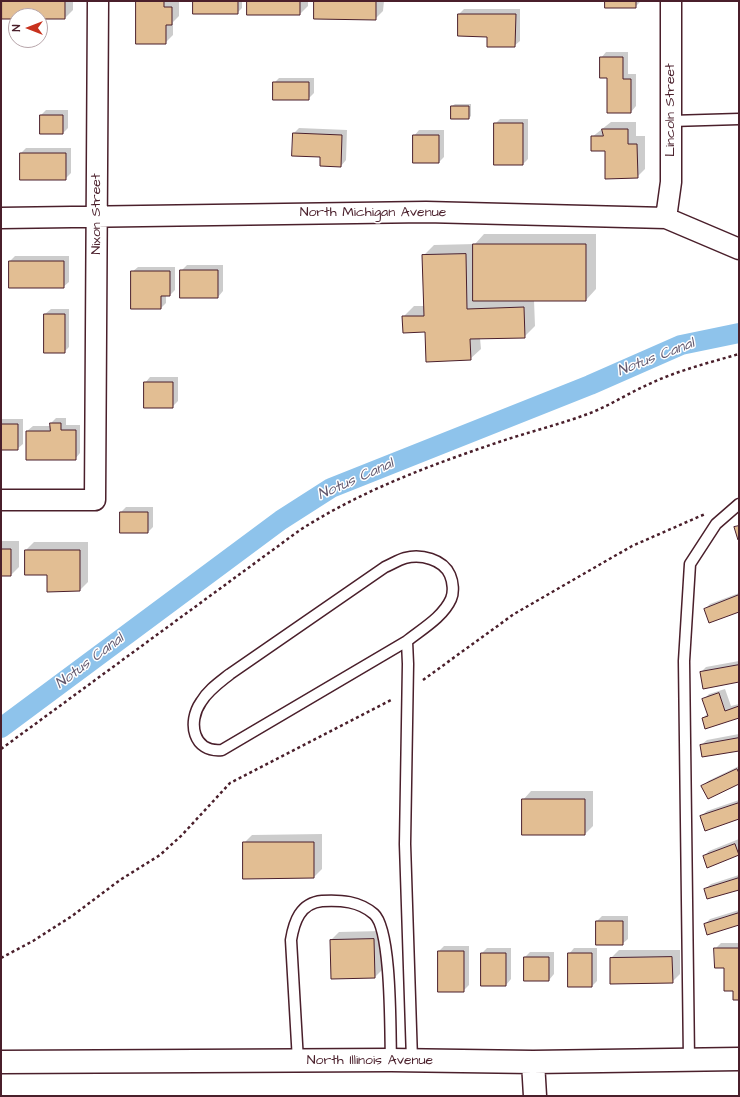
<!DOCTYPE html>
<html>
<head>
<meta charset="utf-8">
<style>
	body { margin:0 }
	#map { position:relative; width:740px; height:1097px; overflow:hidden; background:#fff; font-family:"Architects Daughter",sans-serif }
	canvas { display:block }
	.frame { position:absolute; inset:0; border:2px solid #4a1f2b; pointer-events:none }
	.north { position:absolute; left:8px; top:8px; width:40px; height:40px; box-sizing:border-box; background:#fff; border:1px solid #b7a5aa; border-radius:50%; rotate:270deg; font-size:11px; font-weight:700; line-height:16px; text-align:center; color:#4a1f2b }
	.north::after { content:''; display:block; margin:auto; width:14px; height:18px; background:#c8321e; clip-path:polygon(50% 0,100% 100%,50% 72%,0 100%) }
</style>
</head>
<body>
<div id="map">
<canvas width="740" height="1097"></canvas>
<div class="frame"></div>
<div class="north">N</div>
</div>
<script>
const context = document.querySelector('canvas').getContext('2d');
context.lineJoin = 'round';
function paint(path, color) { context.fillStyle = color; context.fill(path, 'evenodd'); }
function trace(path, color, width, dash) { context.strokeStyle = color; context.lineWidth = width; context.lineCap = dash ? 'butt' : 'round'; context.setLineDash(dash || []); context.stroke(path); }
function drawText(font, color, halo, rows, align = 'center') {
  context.font = font + ' "Architects Daughter",sans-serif'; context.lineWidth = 3; context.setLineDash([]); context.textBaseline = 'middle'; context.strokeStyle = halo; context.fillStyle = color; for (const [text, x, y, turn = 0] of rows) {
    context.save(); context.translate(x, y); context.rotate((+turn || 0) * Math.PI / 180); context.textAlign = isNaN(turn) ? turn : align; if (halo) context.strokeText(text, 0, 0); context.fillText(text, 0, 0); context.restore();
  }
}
paint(new Path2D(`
	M3,1H73V10L65,18L16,16V18Z
	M137,1H179V16L173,22V35L165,43Z
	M194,1H242V8L237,13Z
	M248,1H308V6L300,14Z
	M315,1H384L383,11L375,19Z
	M606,1H640V2L635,7Z
	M464,9H520V41L514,46L488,36L459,14Z
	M606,52H628V74H636V106L631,112L608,77L601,58Z
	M279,78H314V93L308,99L274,83Z
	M455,104H471V116L469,118L452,106Z
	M46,110H68V128L63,133L41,115Z
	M500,119H528V159L523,164L495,124Z
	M611,122H636V136H645V169L637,177L592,137Z
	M299,128L347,130L346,160L341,166L322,156L294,133Z
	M419,130H444V157L439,162L414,136Z
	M26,148H71V173L65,179L21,153Z
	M484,234H596V289L586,300H534L535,326L524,337L480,338L481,349L470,359L403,317L414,306H424L423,256L434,245L475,244Z
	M15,256H69V282L63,287L10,261Z
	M187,265H223V291L218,297L181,271Z
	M138,267H175V290L170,295H166V303L161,308L132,272Z
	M51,309H69V347L64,352L45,314Z
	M150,377H178V401L172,407L145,383Z
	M56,418H66V425H80V453L75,459L27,431L33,426H51V423Z
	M1,419H23V444L17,449H1Z
	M126,507H153V527L148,532L121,512Z
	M1,541H19V567L11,575H1Z
	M34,542H88V582L80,590L48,574L26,550Z
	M739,593V611L705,609L710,604Z
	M739,661V681L701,672L706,667Z
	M725,689L731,706L739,704V717L703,718L708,713L704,699L709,694Z
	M739,734V750L701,745L707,740Z
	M739,766V783L703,786L708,781Z
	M531,791H593V826L585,834L523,800Z
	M739,800V818L701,816L707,811Z
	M322,834V869L314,877L244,843L252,835Z
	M739,839V854L708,866L704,856L709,851Z
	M739,875V889H705L711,884Z
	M739,910V924H705L710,919Z
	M602,916H628V939L622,944L597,921Z
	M382,931L383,969L375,977L332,978L331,940L339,932Z
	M721,943H739V999L715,949Z
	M444,946H469V985L463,991L439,951Z
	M487,948H511V979L506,985H482V953Z
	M574,948H597V981L592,986L569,954Z
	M619,950H680V974L672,982L611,958Z
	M530,952H554V974L549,980H525V957Z`), '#0003');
trace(new Path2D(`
	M1,728L281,520L331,488L590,385L681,345L739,333`), '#8ec3eb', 20);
const building = new Path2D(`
	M2,1H65V19H40V16H16V19H2Z
	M136,1H164V7H172V25H166V44H136Z
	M193,1H238V14H193Z
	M247,1H300V15H247Z
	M314,1H376V20L314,19Z
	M605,1H636V8H605Z
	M458,14H516L515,47H487V37L458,36Z
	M16,26L17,40L14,41L10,29Z
	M600,57H623V79H631V113H607V78H600Z
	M273,82H309V100H273Z
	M451,106H469V119H451Z
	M40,115H63V134H40Z
	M494,123H523V165H494Z
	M602,129H628V144H637L638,178L605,179V151H591V136H603Z
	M293,133L342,135L341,167L320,166V157L292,156Z
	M413,135H439V163H413Z
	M20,153H66V180H20Z
	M473,244H586V301H473Z
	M466,254L467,309L524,307L525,338L470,339L471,360L426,362L425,332L403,333L402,316H424L422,255Z
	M9,261H64V288H9Z
	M180,270H218V298H180Z
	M131,271H170V296H161V309H131Z
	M44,314H65V353H44Z
	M144,382H173V408H144Z
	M50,423H61V430H76V460H26V431H50Z
	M1,424H18V450H1Z
	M120,512H148V533H120Z
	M739,526V540H738L734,527Z
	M1,549H11V576H1Z
	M25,550H80V591L47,592V575H25Z
	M739,595V612L709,623L704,609Z
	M739,665V682L703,689L700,672Z
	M719,693L725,711L739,706V718L705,729L702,718L708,716L702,699Z
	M739,738V751L702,757L700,745Z
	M737,769L739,773V784L708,799L701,786Z
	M522,799H585V835H522Z
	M739,803V819L705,831L700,816Z
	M243,842H314V878L243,879Z
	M735,844L739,855L707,868L703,856Z
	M739,878V890L707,899L704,889Z
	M739,913V925L707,935L704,924Z
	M596,921H623V945H596Z
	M374,939L375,978L331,979L330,940Z
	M714,948H739V1000H733V991H724V968H715Z
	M438,951H464V992H438Z
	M481,953H506V986H481Z
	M568,953H592V987H568Z
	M524,957H549V981H524Z
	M672,957L673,983L610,984V958Z`);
paint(building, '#e2be93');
trace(building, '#4a1f2b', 1);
const lane = new Path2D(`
	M671,121L739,119
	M407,641C422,629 443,617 451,599C454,592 453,582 450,575C443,559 421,554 405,558C398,560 392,564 385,567L230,674C220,682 208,690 201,702C187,722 193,753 222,750L407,641L408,664L405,844L412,1060
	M689,1060L684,661L690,564L716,524L739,504
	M298,1061L291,940C294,922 300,903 322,901C341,900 359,901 374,914C392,930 390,1033 391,1060`);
const street = new Path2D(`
	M1,218L426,212L666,218L739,249
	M666,218L671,182V1
	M1,500H95L98,1`);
const secondary = new Path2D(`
	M1,1062L391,1060L533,1062L739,1059
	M533,1062L535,1096`);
trace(lane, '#4a1f2b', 13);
trace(street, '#4a1f2b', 23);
trace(secondary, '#4a1f2b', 25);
trace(new Path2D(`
	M423,680L514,614L632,546L705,514
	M1,749L300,530C361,491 428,466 496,443C528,432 562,424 593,412C612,404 629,393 647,385C676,371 708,363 739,354
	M1,958L33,941L72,916L120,880L160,855L182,835L230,783L393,699`), '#4a1f2b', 2.5, [3, 3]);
trace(lane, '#fff', 10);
trace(street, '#fff', 20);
trace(secondary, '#fff', 22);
drawText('14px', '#4a1f2b', '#fff', [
	["Lincoln Street",671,110,-90],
	["North Michigan Avenue",373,213],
	["Nixon Street",97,214,-90],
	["North Illinois Avenue",370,1061]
]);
drawText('italic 15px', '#62586e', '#fff', [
	["Notus Canal",656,358,-21],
	["Notus Canal",356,480,-24],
	["Notus Canal",90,662,-37]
]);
</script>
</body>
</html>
